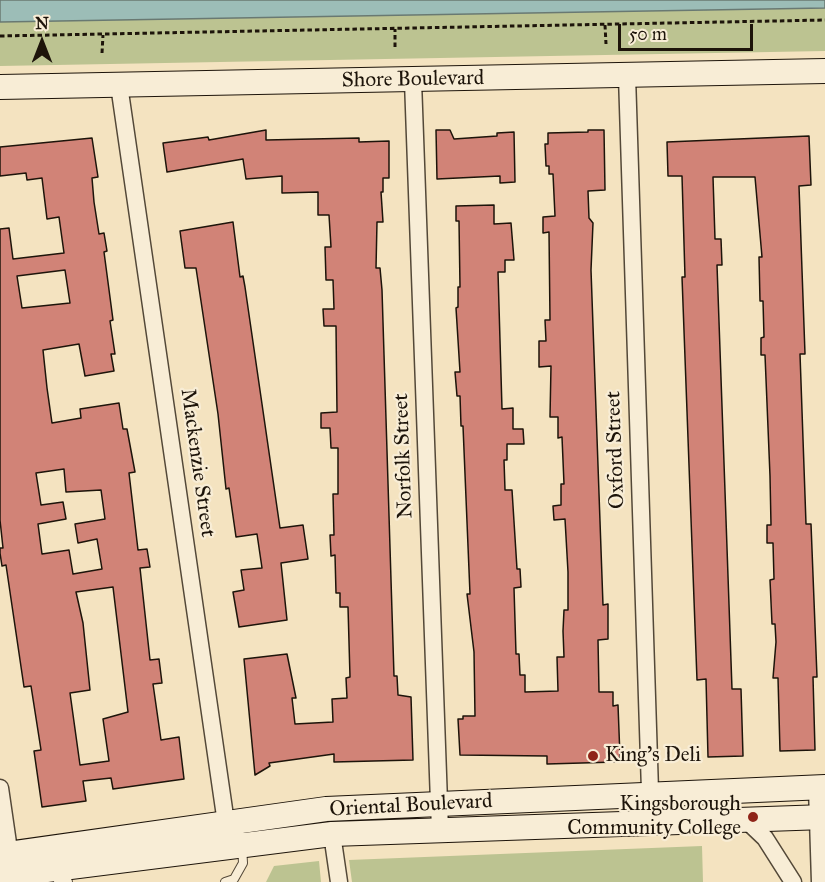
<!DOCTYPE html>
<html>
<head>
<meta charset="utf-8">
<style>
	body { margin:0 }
	#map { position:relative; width:825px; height:882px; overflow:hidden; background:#f4e3c0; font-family:"IM FELL Great Primer",serif }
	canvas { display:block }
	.north { position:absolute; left:12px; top:12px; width:60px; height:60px; -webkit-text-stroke:4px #f8edd6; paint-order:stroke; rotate:0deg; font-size:16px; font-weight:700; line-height:24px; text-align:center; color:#1d140a }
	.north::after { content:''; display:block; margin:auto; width:21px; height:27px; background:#1d140a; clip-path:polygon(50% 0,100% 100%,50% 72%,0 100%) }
	.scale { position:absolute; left:618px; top:24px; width:135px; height:27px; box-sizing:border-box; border:3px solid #1d140a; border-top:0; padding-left:8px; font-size:18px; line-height:21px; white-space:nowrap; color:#1d140a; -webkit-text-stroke:4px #f8edd6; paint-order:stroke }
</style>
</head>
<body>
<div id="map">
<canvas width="825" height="882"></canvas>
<div class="north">N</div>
<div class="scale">50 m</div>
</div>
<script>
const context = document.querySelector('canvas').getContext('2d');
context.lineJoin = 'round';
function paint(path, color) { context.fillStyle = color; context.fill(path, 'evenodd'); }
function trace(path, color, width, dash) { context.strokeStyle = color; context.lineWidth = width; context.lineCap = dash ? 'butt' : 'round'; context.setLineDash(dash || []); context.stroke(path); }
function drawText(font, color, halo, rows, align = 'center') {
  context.font = font + ' "IM FELL Great Primer",serif'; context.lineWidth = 4.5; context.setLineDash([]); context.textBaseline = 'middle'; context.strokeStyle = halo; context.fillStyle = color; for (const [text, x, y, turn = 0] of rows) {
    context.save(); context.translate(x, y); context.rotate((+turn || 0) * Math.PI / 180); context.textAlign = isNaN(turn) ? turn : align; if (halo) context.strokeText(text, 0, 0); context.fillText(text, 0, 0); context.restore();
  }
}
paint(new Path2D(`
	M825,8V51L0,66V22Z
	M702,846L703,882H352L349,860Z
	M319,861L321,882H266L274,866Z`), '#bcc391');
const water = new Path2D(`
	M0,0H825V8L0,22Z`);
paint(water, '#9cbdb7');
trace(water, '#697972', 1.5);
const building = new Path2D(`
	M266,130V140L359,138V142L389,141V178H383V192H381L383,222H377L376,268H380L382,290L394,676H397L398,695L411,697L413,760L334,762V754L269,763L270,766L255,775L244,659L287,654L296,698H292L295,724L333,722L332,699L347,698L346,678L350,677L348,607H340V593H336L335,555L331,556L330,535H334L333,494H338V448H331L330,428H321V413L337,412L336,326H324L323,309H334L333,280H326L325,247H331L329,215H318V192L282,193V176L246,179L243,159L167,172L163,143L208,137L209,140Z
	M436,130H450L454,139L497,136V133L514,132L515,182L500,183V176L437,179Z
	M588,130H604L605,190L588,191L589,218L593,223L591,270L603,605L608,604V639L598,640L599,692H613V706L618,705L620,757L616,762L547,764V756L460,755L458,719H463V716H475L474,652L467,594H470L463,426H461L460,396H457L455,372H460L456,308L458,307V287H460L459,221H456V206L494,205V224L511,223L514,260H505V272H498L502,409L513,408V429H523L524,444H507V460H504L505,490H512L517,569H520L521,587L514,588L516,654H519L520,675H525V692L558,691L557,657H564L563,631L564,610H568V572L565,519L554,520L553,506L561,505V484H564L562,437L558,438V417H550L551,366L539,367V341H546L545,320H550L549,232L543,233V217L555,216L553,174H549V166H546L545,144H548V133L588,132Z
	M809,136L811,185L799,186L805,354H800L806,524H811L817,677H813L815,750L780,751L778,678H773L776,642L775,624H772L770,580L774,579L773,543H767V525H771L770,476L765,355H761V338L764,337L763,301H760L759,257H762L755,177H713L715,239H721L722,265H717L732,689H741L743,756L708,757L706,679L697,680L682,277H685L682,176H668L667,142Z
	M92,138L98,177L92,178L94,202L99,234L104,233L107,251L104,252L113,320L110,321L115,354H111L114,371L85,376L79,344L43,350L47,388L52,423L81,418L80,409L119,403L123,429H127L135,472L129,473L138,550L147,549L150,567L140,568L150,660L159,659L162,683L153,684L161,740L179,737L184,779L113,789L111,778L83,781L86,801L42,807L34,751L41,750L31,686L24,687L6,565L2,566L0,553V548H3L0,520V229L9,228L13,259L64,253L59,217L47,219L42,178L27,180L26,173L0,176V147ZM65,270L70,303L22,308L17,276ZM64,469L66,492L101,490L105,519L75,524L78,543L97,539L102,569L73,574L69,550L42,554L38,524L66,519L63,502L41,505L36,473ZM113,587L128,712L103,719L109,761L80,765L70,693L90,690L83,623L76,592Z
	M233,222L240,277L243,276L245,287L280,528L303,525L308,559L281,563L287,620L239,627L233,592L244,590L241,570L262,568L257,534L236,537L229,488L226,489L218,414L196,268H185L180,231Z`);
paint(building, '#d18377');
trace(building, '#1d140a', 1.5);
const lane = new Path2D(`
	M58,882H68
	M225,882L234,879L243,863L242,846`);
const street = new Path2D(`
	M627,76L651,822
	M413,81L440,830
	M119,85L226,823L242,844
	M0,788L11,864
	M817,788L820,882
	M745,819L765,838L793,882
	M332,834L339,882`);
const secondary = new Path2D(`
	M0,87L825,71
	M0,855L326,809L825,787
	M0,876L332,834L825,817`);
trace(lane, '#534838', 10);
trace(street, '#534838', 19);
trace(secondary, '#1d140a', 26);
trace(new Path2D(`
	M605,25L606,44
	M0,36L825,20
	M395,47V29
	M102,53L103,35`), '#1d140a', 3, [4.5, 3]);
trace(lane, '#f8edd6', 8);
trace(street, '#f8edd6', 16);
trace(secondary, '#f8edd6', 24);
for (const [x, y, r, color] of [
	[593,756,6,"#8f2418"],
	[753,817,6,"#8f2418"]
]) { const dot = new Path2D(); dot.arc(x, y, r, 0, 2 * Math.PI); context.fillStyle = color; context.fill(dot); trace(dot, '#f8edd6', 2); }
drawText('21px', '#1d140a', '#f8edd6', [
	["Shore Boulevard",413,80,-1],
	["Oxford Street",616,450,-92],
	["Norfolk Street",404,456,-92],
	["Mackenzie Street",197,463,82],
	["Oriental Boulevard",411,806,-3]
]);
drawText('21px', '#1d140a', '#f8edd6', [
	["King's Deli",605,756],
	["Kingsborough",741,805,"right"],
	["Community College",741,829,"right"]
], 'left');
</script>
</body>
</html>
